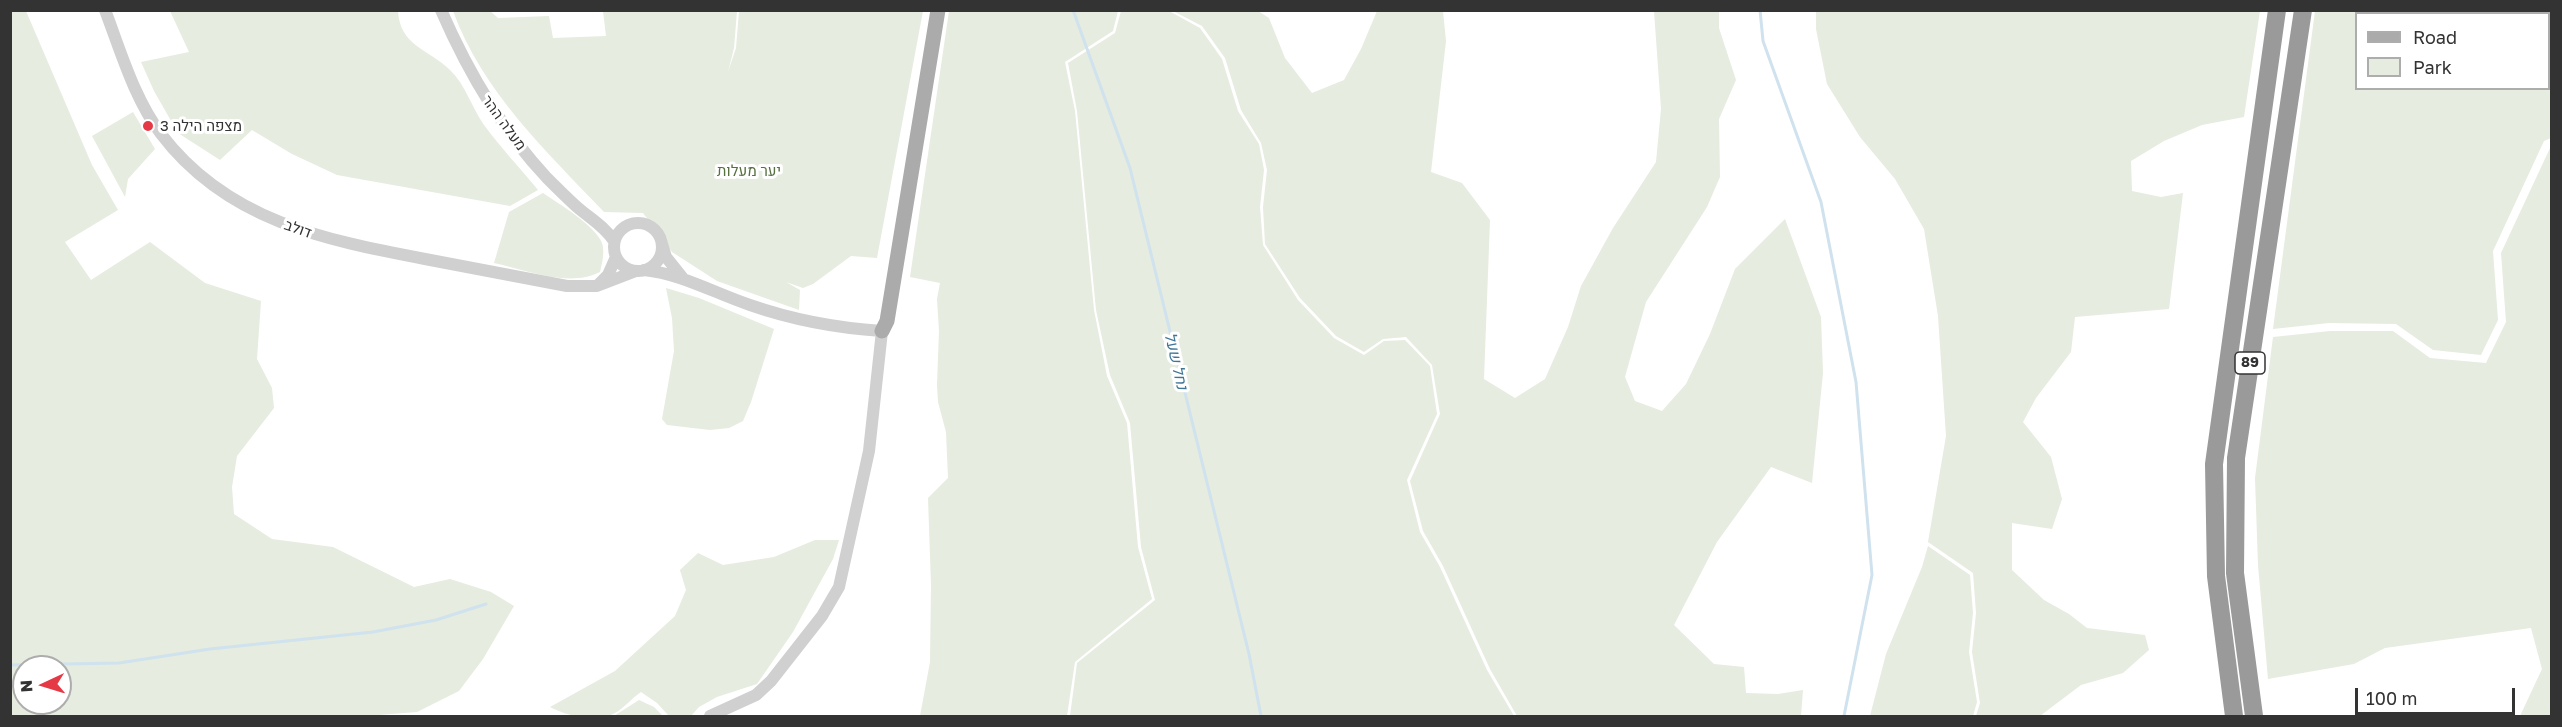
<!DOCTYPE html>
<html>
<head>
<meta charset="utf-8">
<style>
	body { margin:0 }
	#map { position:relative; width:2562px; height:727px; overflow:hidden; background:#fff; font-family:"Golos Text",sans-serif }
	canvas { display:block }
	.frame { position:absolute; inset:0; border:12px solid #333; pointer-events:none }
	.legend { position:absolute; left:2355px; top:12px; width:195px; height:78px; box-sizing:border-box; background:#fff; border:2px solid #adadad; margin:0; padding:8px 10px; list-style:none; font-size:18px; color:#333 }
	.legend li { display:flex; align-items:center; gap:12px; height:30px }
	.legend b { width:30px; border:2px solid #adadad }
	.north { position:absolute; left:12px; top:655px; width:60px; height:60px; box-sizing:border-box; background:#fff; border:2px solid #adadad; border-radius:50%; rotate:266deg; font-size:16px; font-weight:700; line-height:24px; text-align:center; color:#333 }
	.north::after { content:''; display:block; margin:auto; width:21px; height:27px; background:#e63946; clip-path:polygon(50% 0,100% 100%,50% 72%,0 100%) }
	.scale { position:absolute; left:2355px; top:688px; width:160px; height:27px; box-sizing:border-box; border:3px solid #333; border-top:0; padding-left:8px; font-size:18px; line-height:21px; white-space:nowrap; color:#333; -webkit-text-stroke:4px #fff; paint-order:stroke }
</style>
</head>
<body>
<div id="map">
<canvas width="2562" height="727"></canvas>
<div class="frame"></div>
<ul class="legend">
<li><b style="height:8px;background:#ababab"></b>Road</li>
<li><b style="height:16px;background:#e6ecdf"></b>Park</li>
</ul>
<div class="north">N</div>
<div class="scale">100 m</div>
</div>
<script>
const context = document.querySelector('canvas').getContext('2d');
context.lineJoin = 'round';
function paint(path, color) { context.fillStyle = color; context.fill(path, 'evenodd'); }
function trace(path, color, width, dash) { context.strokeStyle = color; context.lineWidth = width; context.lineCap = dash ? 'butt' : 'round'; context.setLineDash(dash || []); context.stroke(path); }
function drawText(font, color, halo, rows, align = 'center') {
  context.font = font + ' "Golos Text",Heebo,sans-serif'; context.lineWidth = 6; context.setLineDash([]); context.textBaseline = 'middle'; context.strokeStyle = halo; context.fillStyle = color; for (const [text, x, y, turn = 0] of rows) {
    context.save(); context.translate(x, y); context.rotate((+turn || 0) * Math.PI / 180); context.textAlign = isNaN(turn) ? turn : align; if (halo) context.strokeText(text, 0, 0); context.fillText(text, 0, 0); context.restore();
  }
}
paint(new Path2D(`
	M10,11H26L92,165L118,210L65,242L91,280L150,242L205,283L261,301L257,359L272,388L274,408L237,456L232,487L234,514L272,539L333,547L414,587L450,579L491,592L514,606L483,659L459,691L417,712L366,716H11ZM24,667H60V703H24Z
	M170,11H398C400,46 428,49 450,70C465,84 472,108 484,125C501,148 520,168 538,190L510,206L337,175L292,154L252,130L220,160L178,133L154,91L141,62L189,52Z
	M453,11H490L498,18L549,16L553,38L606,36L603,11H737L734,48L728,72L736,48L739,11H923L877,258L851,256L813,284L803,288L786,282L800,290L799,310L717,281L672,252L643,213L604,212C546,151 482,91 453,11Z
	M949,11H1118L1113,31L1065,62L1075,111L1094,310L1107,376L1127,423L1138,547L1152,599L1075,662L1067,716H920L930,662L931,585L928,498L948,478L946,432L938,402L937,385L939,331L937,299L940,283L910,277Z
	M1121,11H1169L1200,28L1222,59L1238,111L1259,144L1264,170L1260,207L1263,245L1298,300L1334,338L1364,355L1384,341L1405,340L1430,366L1437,414L1407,480L1420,532L1440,567L1487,670L1514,716H1070L1077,663L1155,600L1141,547L1130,423L1110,375L1096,310L1077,111L1068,63L1115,33Z
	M1173,11H1258L1269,18L1285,58L1312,93L1344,80L1361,49L1377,11H1443L1446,41L1431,172L1462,183L1490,220L1484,379L1515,398L1545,379L1568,327L1581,286L1613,228L1656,162L1661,109L1654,11H1719V28L1736,80L1719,119L1720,177L1707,207L1646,302L1625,377L1635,401L1662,411L1686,384L1710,334L1735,269L1785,219L1821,317L1823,373L1812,483L1771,467L1717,542L1674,625L1714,664L1744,667L1746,693L1778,694L1803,690L1801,716H1517L1490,669L1443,566L1423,531L1410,481L1440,414L1432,365L1406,337L1383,339L1364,352L1336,336L1300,298L1265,244L1263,207L1267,170L1261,143L1241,110L1225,58L1202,26Z
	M1816,11H2260L2244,117L2202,125L2164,141L2131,161L2132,191L2161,197L2183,193L2169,309L2075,317L2071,352L2036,398L2023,422L2051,457L2062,499L2052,529L2012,523V570L2044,600L2069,614L2087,628L2145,635L2149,650L2123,673L2081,685L2040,716H1976L1980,703L1972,652L1976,613L1973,573L1928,542L1946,436L1938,316L1924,229L1895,179L1860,137L1827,84L1816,29Z
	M2315,11H2551V138L2544,141L2493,251L2498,320L2481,355L2433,350L2396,324L2329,323L2273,329ZM2356,14H2548V88H2356Z
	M133,112L155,149L128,179L125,197L92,136Z
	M2551,146V716H2520L2542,669L2531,628L2385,648L2354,664L2268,679L2258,565L2255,478L2273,337L2330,331H2393L2430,358L2486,363L2506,322L2501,253Z
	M543,193C559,204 595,225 602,243C605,252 602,264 600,272C569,288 526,270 494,263L509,212Z
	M666,288L699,298L774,329L751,402L743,421L729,428L710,430L667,425L662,419L674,351L672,318Z
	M815,540H839L833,559L793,632L757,684L717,697L699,707L691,716H669L657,703L641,692C632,698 624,708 615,713C595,724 568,716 550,707L615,671L675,616L686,590L680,570L698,553L723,565L774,557Z
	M1928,546L1970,575L1973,613L1969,652L1977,702L1973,716H1870L1886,654L1922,567Z
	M639,700L654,707L663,716H614Z`), '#e6ecdf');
trace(new Path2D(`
	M1073,10L1130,168L1249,654L1261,716
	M1760,10L1763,41L1821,202L1856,382L1872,575L1844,716
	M10,665L119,663L210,649L373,632L436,620L486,604`), '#cfe2ee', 3);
trace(new Path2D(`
	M105,10C121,52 134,98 161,134C227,221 325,240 425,259C472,268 520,277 567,286H597L636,271
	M441,10C468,72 501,129 547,178C557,188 567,198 577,207C591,219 604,226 614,241
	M614 247a24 24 0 1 1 48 0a24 24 0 1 1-48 0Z
	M662,244L666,257L682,277
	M644,270C682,274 714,293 750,305C793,320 837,328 882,331L869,451L839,587L822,616L771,681L756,695L710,716
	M598,285L608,275L616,257`), '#d0d0d0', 12);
trace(new Path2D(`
	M882,331L887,321L938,10`), '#ababab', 15);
trace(new Path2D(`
	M2234,716L2216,576L2214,464L2277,10
	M2254,716L2235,573L2236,458L2303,10`), '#9a9a9a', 18);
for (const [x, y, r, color] of [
	[148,126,6,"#e63946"]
]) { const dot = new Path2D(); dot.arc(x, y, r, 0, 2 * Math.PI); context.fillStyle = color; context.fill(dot); trace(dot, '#fff', 2); }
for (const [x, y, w] of [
	[2250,363,30]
]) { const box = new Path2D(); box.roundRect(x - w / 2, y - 11, w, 22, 4.5); context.fillStyle = '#fff'; context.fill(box); trace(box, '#333', 1.5); }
drawText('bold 14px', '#333', null, [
	["89",2250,363]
]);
drawText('15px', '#333', '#fff', [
	["מעלה ההר",504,123,54],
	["דולב",298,229,20]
]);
drawText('15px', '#333', '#fff', [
	["מצפה הילה 3",160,126]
], 'left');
drawText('15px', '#56703f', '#fff', [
	["יער מעלות",749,171]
]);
drawText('italic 16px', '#3f7597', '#fff', [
	["נחל שעל",1176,361,77]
]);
</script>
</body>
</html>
